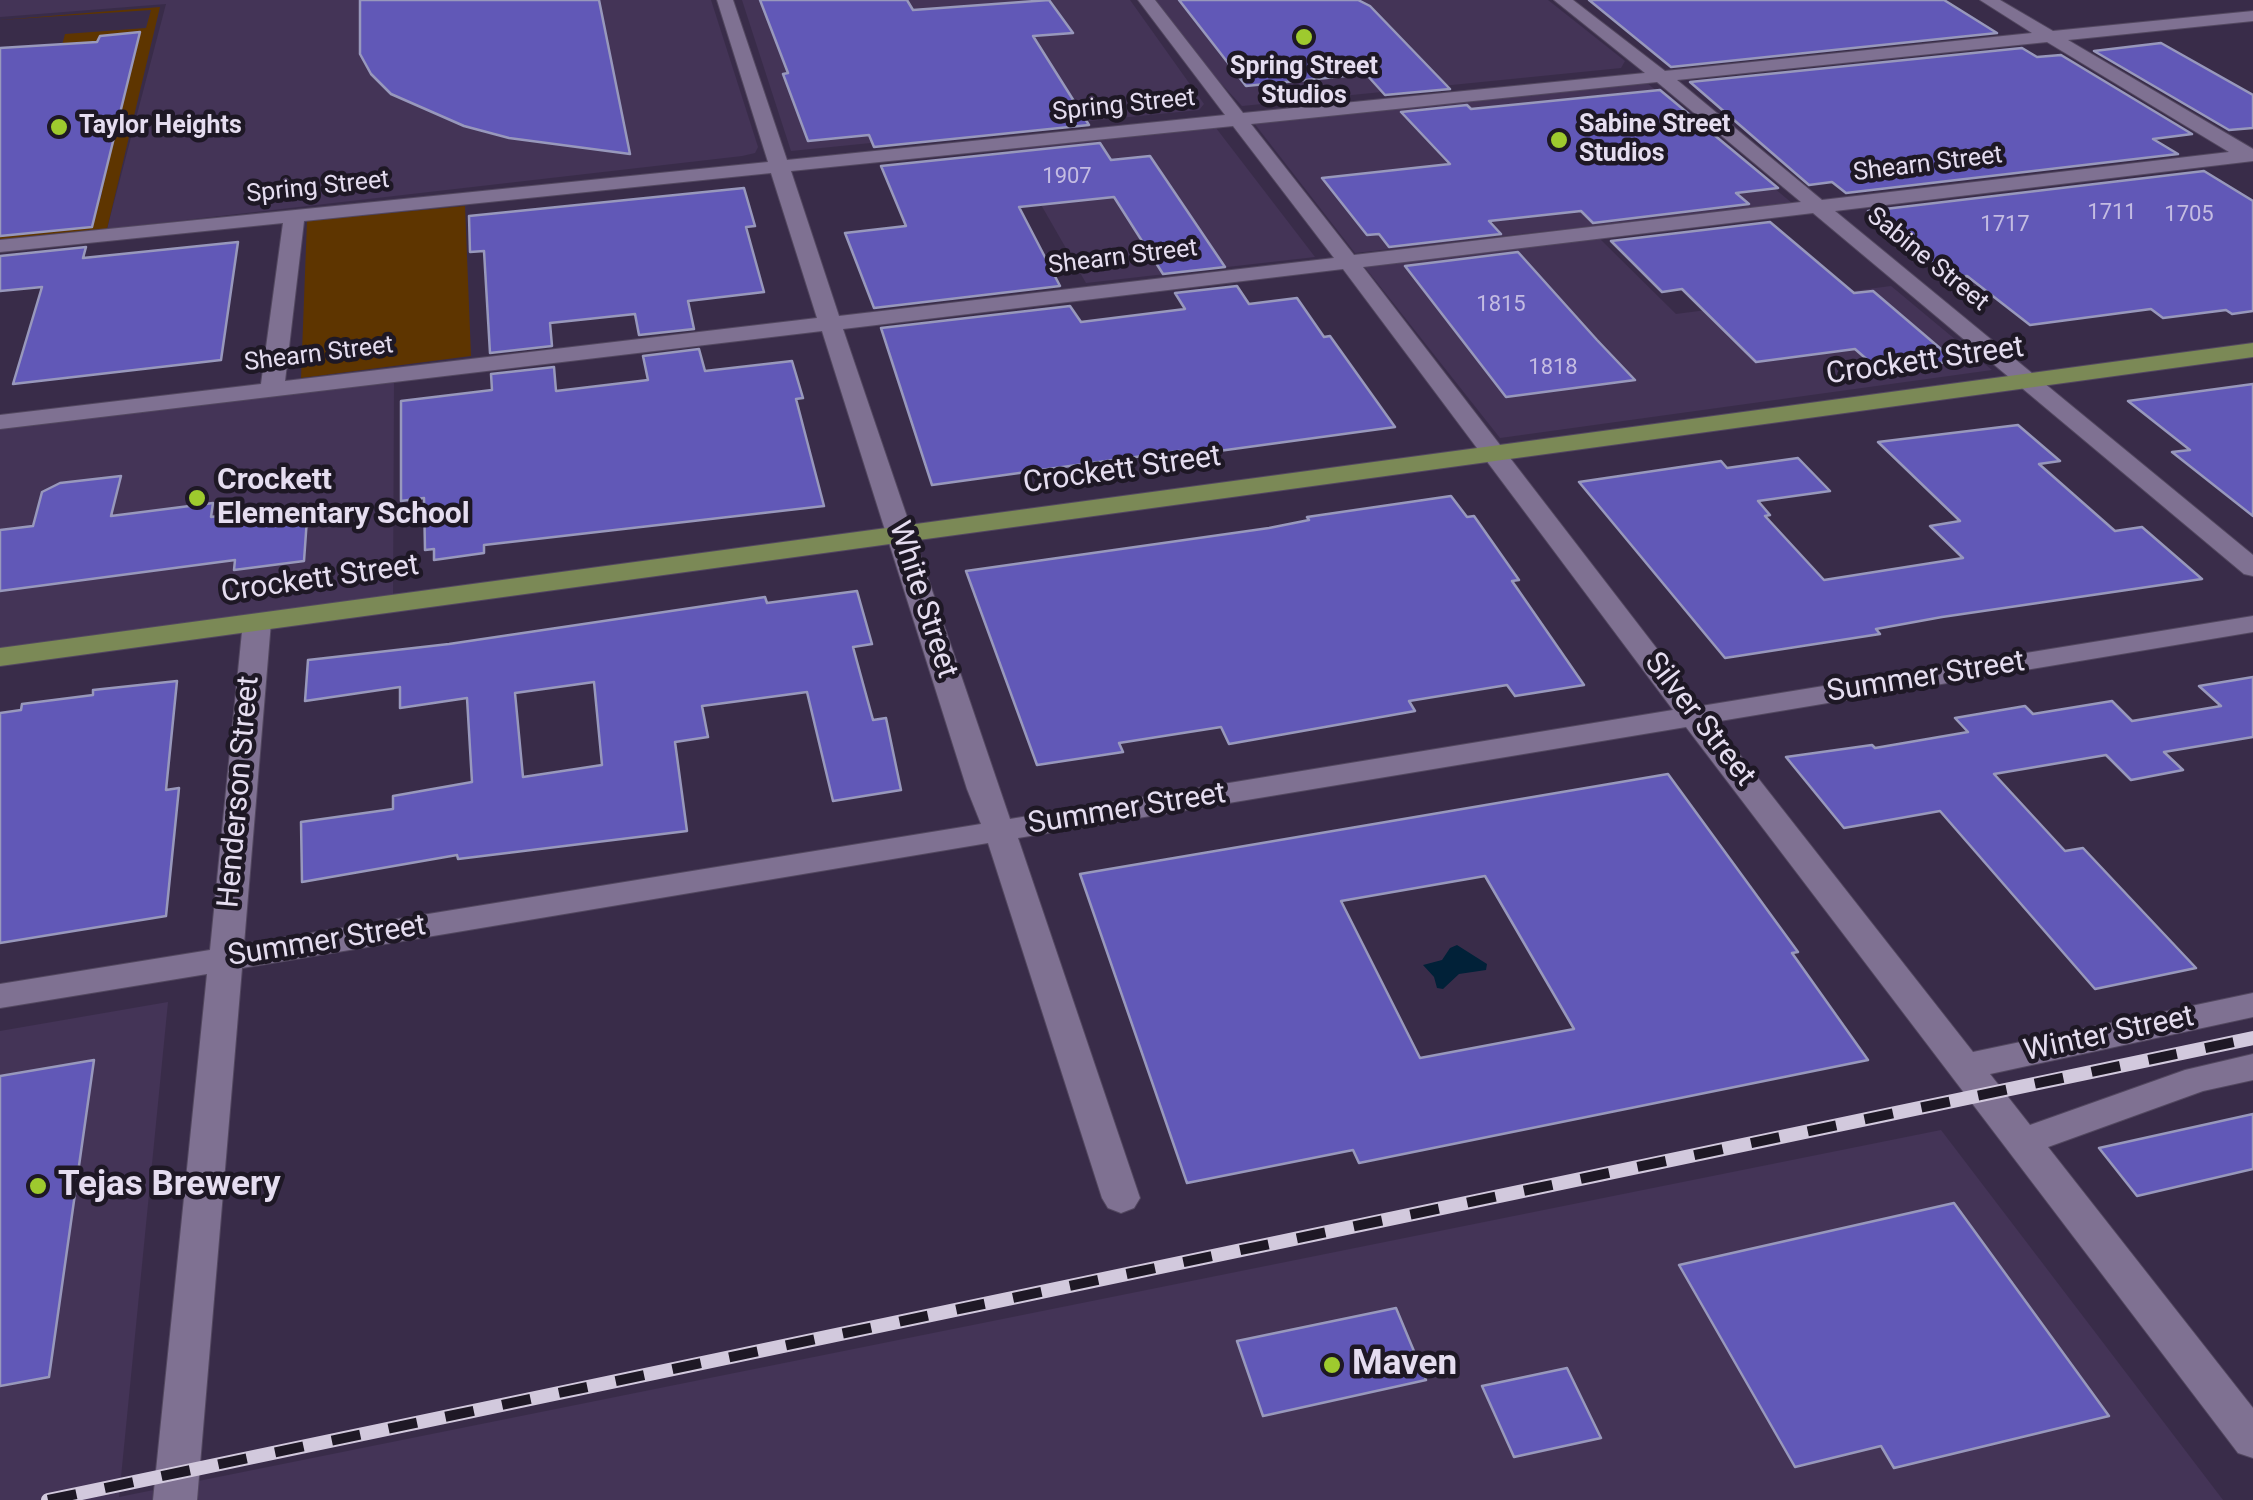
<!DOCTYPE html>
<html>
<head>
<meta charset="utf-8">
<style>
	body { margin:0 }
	canvas { display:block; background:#392c49 }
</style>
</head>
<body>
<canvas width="2253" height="1500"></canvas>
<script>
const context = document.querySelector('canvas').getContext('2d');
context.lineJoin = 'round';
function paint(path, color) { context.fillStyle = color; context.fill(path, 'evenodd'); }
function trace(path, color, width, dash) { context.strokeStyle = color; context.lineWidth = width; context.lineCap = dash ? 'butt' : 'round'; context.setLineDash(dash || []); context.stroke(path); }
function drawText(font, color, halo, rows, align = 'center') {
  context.font = font + ' Roboto,sans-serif'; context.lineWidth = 9; context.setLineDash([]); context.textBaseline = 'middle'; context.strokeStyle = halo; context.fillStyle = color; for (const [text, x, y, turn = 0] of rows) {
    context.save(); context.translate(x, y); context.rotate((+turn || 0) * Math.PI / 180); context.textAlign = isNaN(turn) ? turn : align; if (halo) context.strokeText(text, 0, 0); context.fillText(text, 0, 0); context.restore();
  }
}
paint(new Path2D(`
	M0,0H711L758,147L755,153L742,156L107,229L166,4L0,17Z
	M742,0H1130L1204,104L1199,110L791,151Z
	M1156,0H1548L1625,61L1621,68L1242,106L1203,64Z
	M1647,83L1792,203L1355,253L1254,123Z
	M1216,128L1315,257L1086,283L1009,149Z
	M1599,238L1676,314L1891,286L1992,370L1500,438L1364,266Z
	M394,380L393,597L0,651V425Z
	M168,1002L119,1497L1941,1130L2223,1500H0V1031Z`), '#443457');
paint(new Path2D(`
	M160,7L107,229L0,240V215L98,206L102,193L97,192L140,31L100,36L97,42L62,45L65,34L146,28L151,10L0,20Z
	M465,206L471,356L301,378L307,221Z`), '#5e3500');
paint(new Path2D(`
	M1457,945L1487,964L1486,970L1459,974L1443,989L1437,988L1434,977L1423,965L1442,960L1450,948Z`), '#012138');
const building = new Path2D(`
	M360,0H599L630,154L509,138L464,126L391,94L371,74L360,54Z
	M760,0H907L913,10L1049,0L1073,33L1033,36L1089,125L874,147L869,135L808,141L783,74L788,73Z
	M1179,0H1358L1370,6L1450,89L1385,95L1366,74L1246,86Z
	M1589,0H1944L1997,33L1671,67Z
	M140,32L92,227L0,236V48L97,42L100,36Z
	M2161,43L2253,95V128L2229,130L2094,51Z
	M2022,48L2037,57L2061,55L2192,134L2153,139L2178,154L1846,193L1832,182L1809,185L1690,82Z
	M1660,90L1778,188L1736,193L1749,204L1593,223L1581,211L1489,221L1501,234L1389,247L1379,234L1367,235L1322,178L1450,164L1401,112L1467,105L1471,109Z
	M1100,143L1111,160L1150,156L1225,267L1163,274L1114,197L1019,207L1060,286L874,308L845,233L906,226L881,166Z
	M2204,171L2253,201V311L2232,314L2226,310L2163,318L2151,309L2030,325L1967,276L1951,278L1868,211Z
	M744,188L755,226L746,227L764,292L688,301L694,329L639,335L635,314L550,323L552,346L490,353L484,251L470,252L469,216Z
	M1770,222L1854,293L1873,291L1955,361L1880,371L1855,349L1756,362L1682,289L1662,292L1611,241Z
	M238,242L221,360L13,384L42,287L0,291V256L86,247L83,258Z
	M1518,252L1597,340L1635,380L1506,397L1405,266Z
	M1237,286L1249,304L1297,298L1324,337L1330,336L1395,427L1182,456L1179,451L932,485L881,328L1070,306L1081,322L1185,309L1175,293Z
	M699,349L705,371L792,361L803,398L796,399L824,506L484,545V553L434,560V549L425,550L424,498L401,501V401L492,390L491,374L554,367L556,391L648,380L643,356Z
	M2253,384V516L2172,452L2190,450L2128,401Z
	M2018,425L2060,461L2039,464L2115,531L2142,527L2202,579L1942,617L1876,629L1880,634L1725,658L1579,482L1721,461L1727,468L1798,458L1830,491L1758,501L1770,515L1765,516L1824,580L1963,558L1930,526L1960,521L1878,442Z
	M121,476L111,516L213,503L211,517L308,504L304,561L234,570L235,560L0,591V530L33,526L42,492L60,483Z
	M1451,496L1467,517L1474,516L1519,580L1512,581L1584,685L1515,696L1507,685L1409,701L1415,711L1229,744L1221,727L1119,743L1123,752L1037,765L966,571L1269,528L1309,520L1307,517Z
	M857,591L872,644L853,647L873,720L886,718L901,790L833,801L807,692L702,706L708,737L675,742L687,831L458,859L457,855L302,882L301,822L393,809V796L472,782L467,698L400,708V687L305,701L308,660L449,644L765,597L767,603ZM594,682L602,765L523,777L515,693Z
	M2253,677V737L2164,752L2183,770L2131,780L2106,755L1994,774L2065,851L2083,848L2196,968L2095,989L1940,811L1844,828L1786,757L1872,745L1875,748L1968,732L1955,718L2025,706L2033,714L2112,701L2132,721L2221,706L2199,686Z
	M177,681L166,790L179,788L166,916L0,943V713L21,710L22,704L93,695V690Z
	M1668,774L1798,952L1792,953L1868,1060L1359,1163L1353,1150L1187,1183L1080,874ZM1485,876L1574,1029L1420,1058L1341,901Z
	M94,1060L49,1377L0,1386V1076Z
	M2253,1114V1169L2137,1196L2099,1148Z
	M1954,1203L2109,1416L1894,1468L1881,1446L1795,1467L1679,1265Z
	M1396,1308L1426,1380L1263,1416L1237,1341Z
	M1567,1368L1601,1438L1514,1457L1482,1386Z`);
paint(building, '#6158b7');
trace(building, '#9898bc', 2.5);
const minor = new Path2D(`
	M717,0H733L787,160L1225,115L1138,0H1155L1243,113L1645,73L1554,0H1573L1665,71L2032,33L1980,0H2000L2053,31L2253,11V21L2068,40L2253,149V161L1835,211L2253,555V576L2244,574L1813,213L1363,267L1701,706L2253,616V632L1714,722L1973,1052L2253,993V1017L1990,1074L2030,1125L2185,1070L2253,1054V1080L2203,1091L2048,1147L2253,1408V1458L2238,1453L1686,727L1018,838L1140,1198L1134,1208L1121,1213L1108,1208L1102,1198L988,843L242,968L197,1500H153L207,974L0,1008V984L210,950L243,622L247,616L257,614L271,622L244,944L981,824L967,789L822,331L0,429V415L261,384L283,223L0,252V240L768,162ZM2047,42L2229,152L1822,200L1677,80ZM1657,82L1801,202L1354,255L1251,124ZM1233,126L1334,258L839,316L791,171ZM771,173L817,318L285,381L304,221ZM1343,269L1673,710L1010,819L843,329Z`);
const major = new Path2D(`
	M2253,343V357L0,666V648Z`);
trace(minor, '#534860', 2);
trace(major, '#534860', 2);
paint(minor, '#7f7192');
paint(major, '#7b8956');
const rail = new Path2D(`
	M48,1500L2253,1038`);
trace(rail, '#d2c9dd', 14);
trace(rail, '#1e1825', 10, [29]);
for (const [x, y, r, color] of [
	[1304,37,10,"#9eca2e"],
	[59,127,10,"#9eca2e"],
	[1559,140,10,"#9eca2e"],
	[197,498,10,"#9eca2e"],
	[38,1186,10,"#9eca2e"],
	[1332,1365,10,"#9eca2e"]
]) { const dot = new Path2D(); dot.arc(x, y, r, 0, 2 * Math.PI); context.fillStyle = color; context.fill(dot); trace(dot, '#1e1825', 4); }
drawText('22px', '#c4bce2', null, [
	["1907",1067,177],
	["1711",2112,213],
	["1705",2189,215],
	["1717",2005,225],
	["1815",1501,305],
	["1818",1553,368]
]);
drawText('bold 25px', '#e5ddf0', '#1e1825', [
	["Spring Street",1304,68,"center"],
	["Studios",1304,97,"center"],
	["Sabine Street",1579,126],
	["Studios",1579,155],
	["Taylor Heights",79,127]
], 'left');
drawText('25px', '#e5ddf0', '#1e1825', [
	["Spring Street",1124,106,-6],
	["Shearn Street",1928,165,-7],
	["Spring Street",318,188,-6],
	["Shearn Street",1123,258,-7],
	["Sabine Street",1927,260,39],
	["Shearn Street",319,355,-7]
]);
drawText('30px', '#e5ddf0', '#1e1825', [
	["Crockett Street",1925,362,-8],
	["Crockett Street",1122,471,-8],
	["Crockett Street",320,580,-8],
	["White Street",922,600,72],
	["Summer Street",1926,678,-9],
	["Silver Street",1699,720,52],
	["Henderson Street",240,792,-85],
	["Summer Street",1127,810,-9],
	["Summer Street",327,942,-9],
	["Winter Street",2109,1035,-12]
]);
drawText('bold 30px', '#e5ddf0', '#1e1825', [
	["Crockett",217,481],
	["Elementary School",217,515]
], 'left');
drawText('bold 35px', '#e5ddf0', '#1e1825', [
	["Tejas Brewery",58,1186],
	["Maven",1352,1365]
], 'left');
</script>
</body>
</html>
